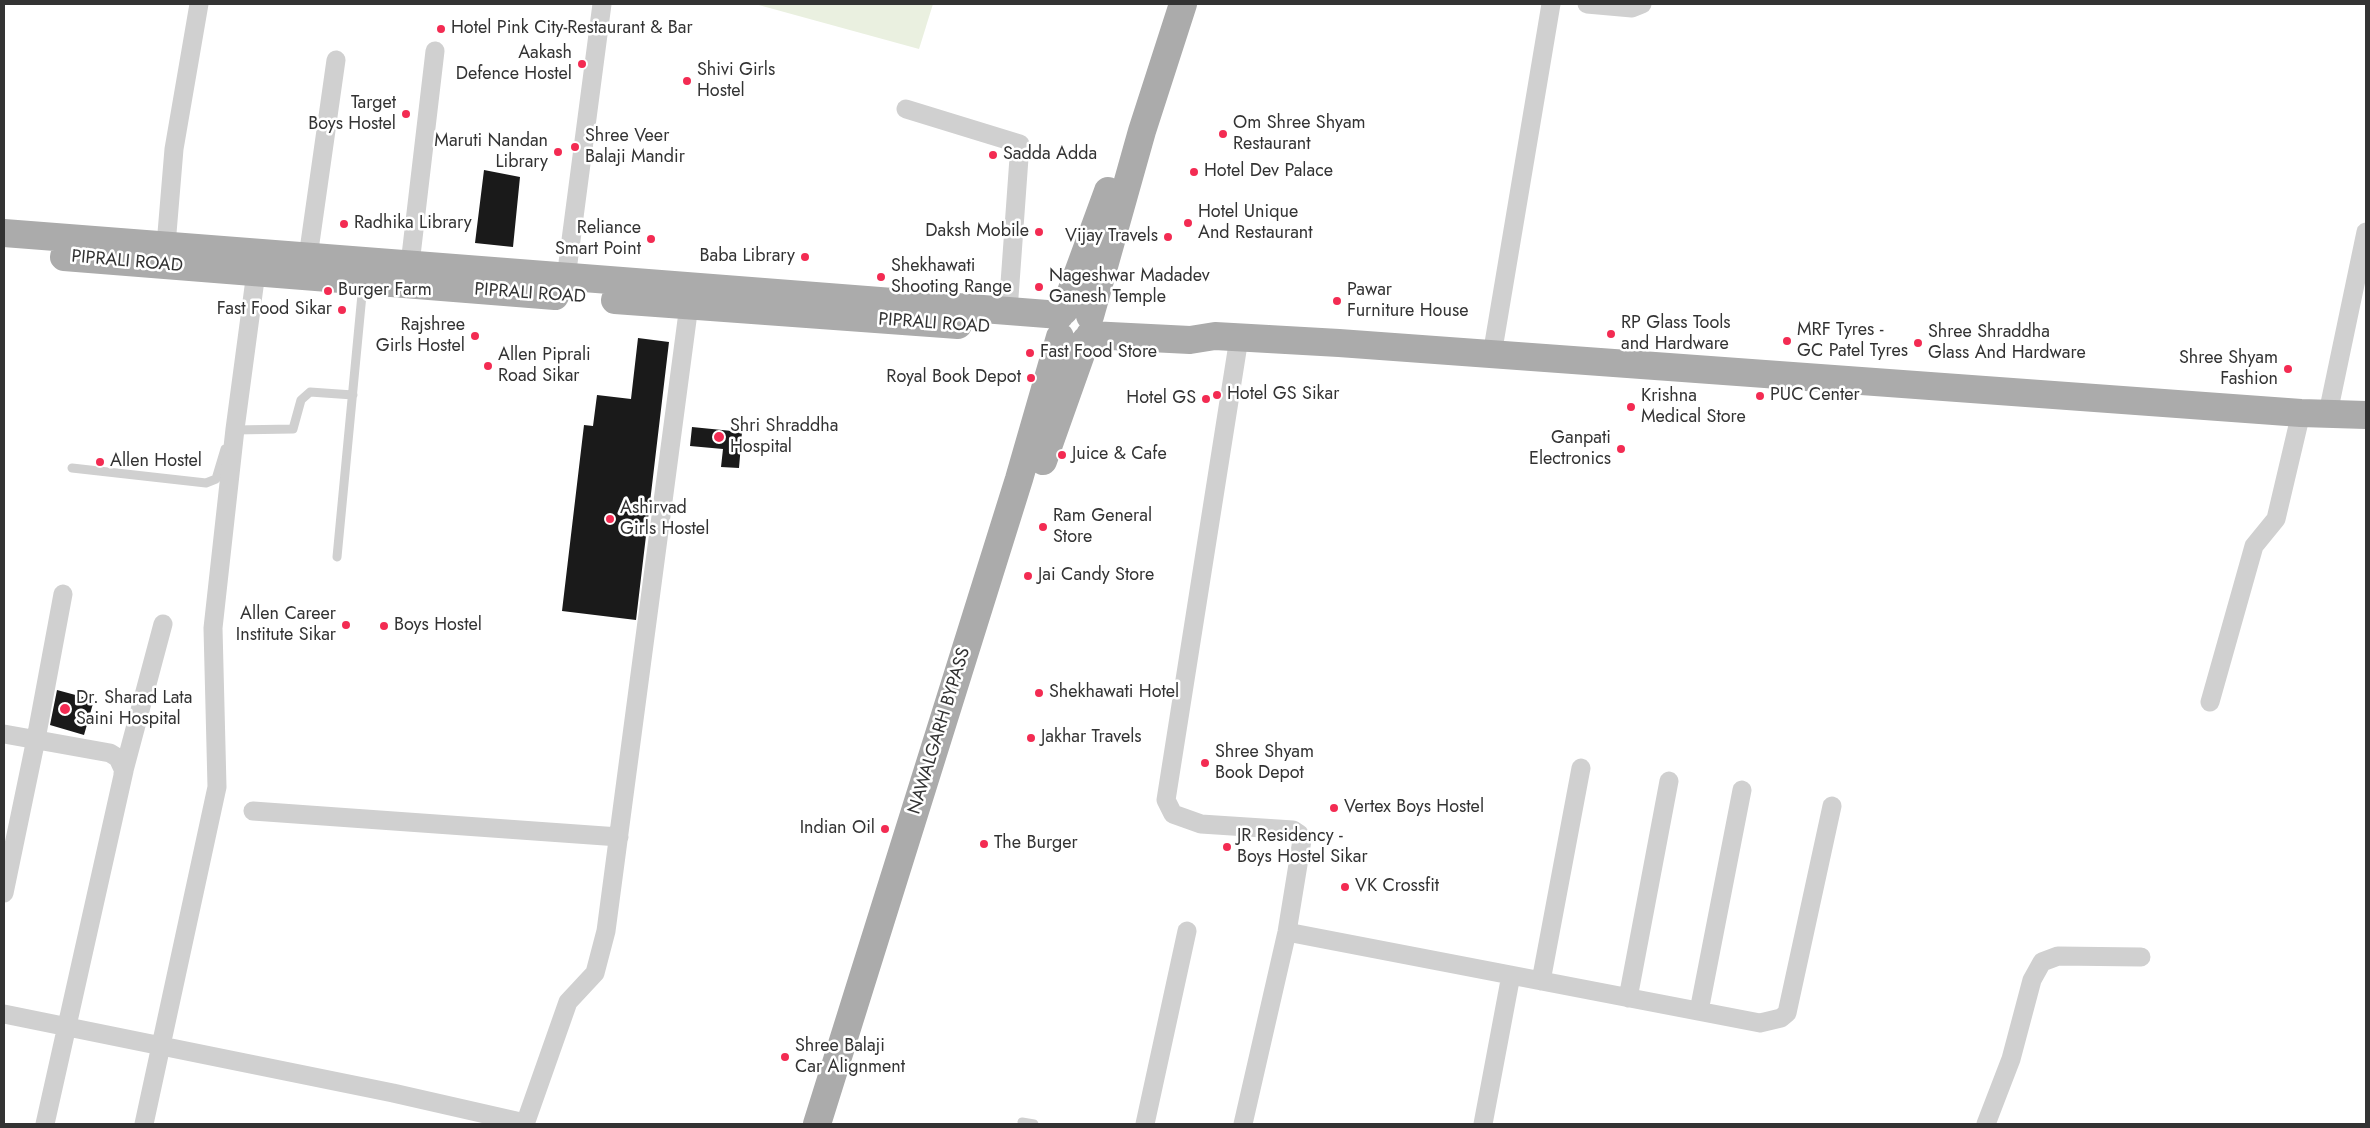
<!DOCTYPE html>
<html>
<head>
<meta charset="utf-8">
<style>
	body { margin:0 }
	#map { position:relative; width:2370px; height:1128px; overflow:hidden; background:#fff; font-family:Jost,sans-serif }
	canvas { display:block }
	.frame { position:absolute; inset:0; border:5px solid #333; pointer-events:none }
</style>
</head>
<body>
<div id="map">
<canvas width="2370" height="1128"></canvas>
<div class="frame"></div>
</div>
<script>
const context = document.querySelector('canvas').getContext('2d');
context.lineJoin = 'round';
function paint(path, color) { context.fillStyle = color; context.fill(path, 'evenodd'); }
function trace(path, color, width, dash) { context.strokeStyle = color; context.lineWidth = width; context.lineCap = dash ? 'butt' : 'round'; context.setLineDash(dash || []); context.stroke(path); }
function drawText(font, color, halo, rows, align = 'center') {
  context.font = font + ' Jost,sans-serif'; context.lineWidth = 5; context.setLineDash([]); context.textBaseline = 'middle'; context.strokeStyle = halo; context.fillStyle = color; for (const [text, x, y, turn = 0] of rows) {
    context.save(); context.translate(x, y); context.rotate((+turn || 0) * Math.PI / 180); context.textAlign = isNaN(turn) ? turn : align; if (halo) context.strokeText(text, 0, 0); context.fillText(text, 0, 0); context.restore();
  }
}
paint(new Path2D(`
	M755,4H933L919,49Z`), '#eaf0e0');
paint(new Path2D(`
	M484,170L520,177L513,247L475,243Z
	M638,338L669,342L636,620L562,611L584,425L593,426L597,395L631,399Z
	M692,427L742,432L739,468L721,467L723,449L690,446Z
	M57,690L94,700L84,735L50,725Z`), '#1a1a1a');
trace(new Path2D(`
	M234,430L293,429L301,400L310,392L353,395
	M72,468L206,483L216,479L225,449
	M337,557L363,284
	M1022,1122L1034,1124`), '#d0d0d0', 9);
trace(new Path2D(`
	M1587,4L1632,8L1642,4
	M906,109L1020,144L1008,311
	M166,245L174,149L199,4
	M308,257L336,60
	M410,264L435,51
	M566,278L602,4
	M1239,338L1166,800L1173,814L1201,824L1293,830L1299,834L1302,840L1287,932L1243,1124
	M1492,355L1551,4
	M2328,413L2366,232
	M2210,702L2254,546L2276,519L2301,413
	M4,734L110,753L118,758L124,771L45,1124
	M123,774L163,624
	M253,811L619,837
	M4,893L36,739L63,594
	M1287,932L1760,1023L1781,1018L1787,1013L1832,806
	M1541,981L1581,768
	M1628,998L1669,781
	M1699,1011L1742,790
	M4,1014L393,1093L525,1123
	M144,1124L217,787L213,628L235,429L256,272
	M525,1124L568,1002L595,973L606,931L689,305
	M1145,1124L1187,931
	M1483,1124L1511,975
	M1986,1124L2011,1059L2032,980L2042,962L2058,956L2141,957`), '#d0d0d0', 19);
trace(new Path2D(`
	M4,233L1060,315
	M64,257L555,296
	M615,300L958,325
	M1064,311L1108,191
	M1090,316L1142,131L1183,4
	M1090,335L1190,340L1215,336L1339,343L2301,413L2366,415
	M1043,461L1086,340
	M817,1124L1019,479L1060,337`), '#ababab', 28);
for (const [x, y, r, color] of [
	[441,29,5,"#f32b52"],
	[582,64,5,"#f32b52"],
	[687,81,5,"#f32b52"],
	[406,114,5,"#f32b52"],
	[1223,134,5,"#f32b52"],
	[575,147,5,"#f32b52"],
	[558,152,5,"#f32b52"],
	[993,155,5,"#f32b52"],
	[1194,172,5,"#f32b52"],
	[1188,223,5,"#f32b52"],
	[344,224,5,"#f32b52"],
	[1039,232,5,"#f32b52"],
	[1168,237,5,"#f32b52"],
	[651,239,5,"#f32b52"],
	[805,257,5,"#f32b52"],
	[881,277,5,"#f32b52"],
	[1039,287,5,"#f32b52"],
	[328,291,5,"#f32b52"],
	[1337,301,5,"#f32b52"],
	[342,310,5,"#f32b52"],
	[1611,334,5,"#f32b52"],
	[475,336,5,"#f32b52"],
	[1787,341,5,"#f32b52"],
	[1918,343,5,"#f32b52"],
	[1030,353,5,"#f32b52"],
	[488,366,5,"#f32b52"],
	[2288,369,5,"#f32b52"],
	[1031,378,5,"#f32b52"],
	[1217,395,5,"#f32b52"],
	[1760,396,5,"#f32b52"],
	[1206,399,5,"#f32b52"],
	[1631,407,5,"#f32b52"],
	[719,437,6,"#f32b52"],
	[1621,449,5,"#f32b52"],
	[1062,455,5,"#f32b52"],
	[100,462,5,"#f32b52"],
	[610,519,5,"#f32b52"],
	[1043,527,5,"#f32b52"],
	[1028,576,5,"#f32b52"],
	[346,625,5,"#f32b52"],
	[384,626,5,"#f32b52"],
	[1039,693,5,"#f32b52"],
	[65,709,6,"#f32b52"],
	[1031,738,5,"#f32b52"],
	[1205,763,5,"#f32b52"],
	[1334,808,5,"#f32b52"],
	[885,829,5,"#f32b52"],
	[984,844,5,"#f32b52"],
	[1227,847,5,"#f32b52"],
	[1345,887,5,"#f32b52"],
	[785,1057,5,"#f32b52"]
]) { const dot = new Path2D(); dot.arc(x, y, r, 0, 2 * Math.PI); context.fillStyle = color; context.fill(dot); trace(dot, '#fff', 2); }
drawText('18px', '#333', '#fff', [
	["Hotel Pink City-Restaurant & Bar",451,29],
	["Aakash",572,54,"right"],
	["Defence Hostel",572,75,"right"],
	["Shivi Girls",697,71],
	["Hostel",697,92],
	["Target",396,104,"right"],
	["Boys Hostel",396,125,"right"],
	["Om Shree Shyam",1233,124],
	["Restaurant",1233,145],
	["Shree Veer",585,137],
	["Balaji Mandir",585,158],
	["Maruti Nandan",548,142,"right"],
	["Library",548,163,"right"],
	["Sadda Adda",1003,155],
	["Hotel Dev Palace",1204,172],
	["Hotel Unique",1198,213],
	["And Restaurant",1198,234],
	["Radhika Library",354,224],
	["Reliance",641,229,"right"],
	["Smart Point",641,250,"right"],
	["Daksh Mobile",1029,232,"right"],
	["Vijay Travels",1158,237,"right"],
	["Baba Library",795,257,"right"],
	["Shekhawati",891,267],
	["Shooting Range",891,288],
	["Nageshwar Madadev",1049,277],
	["Ganesh Temple",1049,298],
	["Burger Farm",338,291],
	["Pawar",1347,291],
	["Furniture House",1347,312],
	["Fast Food Sikar",332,310,"right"],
	["RP Glass Tools",1621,324],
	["and Hardware",1621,345],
	["Rajshree",465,326,"right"],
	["Girls Hostel",465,347,"right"],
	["MRF Tyres -",1797,331],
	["GC Patel Tyres",1797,352],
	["Shree Shraddha",1928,333],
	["Glass And Hardware",1928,354],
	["Fast Food Store",1040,353],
	["Allen Piprali",498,356],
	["Road Sikar",498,377],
	["Shree Shyam",2278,359,"right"],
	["Fashion",2278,380,"right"],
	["Royal Book Depot",1021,378,"right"],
	["Hotel GS Sikar",1227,395],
	["PUC Center",1770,396],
	["Krishna",1641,397],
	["Medical Store",1641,418],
	["Hotel GS",1196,399,"right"],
	["Shri Shraddha",730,427],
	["Hospital",730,448],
	["Ganpati",1611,439,"right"],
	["Electronics",1611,460,"right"],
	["Juice & Cafe",1072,455],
	["Allen Hostel",110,462],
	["Ashirvad",620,509],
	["Girls Hostel",620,530],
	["Ram General",1053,517],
	["Store",1053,538],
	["Jai Candy Store",1038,576],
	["Allen Career",336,615,"right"],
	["Institute Sikar",336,636,"right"],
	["Boys Hostel",394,626],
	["Shekhawati Hotel",1049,693],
	["Dr. Sharad Lata",76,699],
	["Saini Hospital",76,720],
	["Jakhar Travels",1041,738],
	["Shree Shyam",1215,753],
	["Book Depot",1215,774],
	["Vertex Boys Hostel",1344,808],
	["Indian Oil",875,829,"right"],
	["JR Residency -",1237,837],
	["Boys Hostel Sikar",1237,858],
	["The Burger",994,844],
	["VK Crossfit",1355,887],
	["Shree Balaji",795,1047],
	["Car Alignment",795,1068]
], 'left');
drawText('18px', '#333', '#fff', [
	["PIPRALI ROAD",127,262,5],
	["PIPRALI ROAD",530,294,4],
	["PIPRALI ROAD",934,324,4],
	["NAWALGARH BYPASS",940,731,-73]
]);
</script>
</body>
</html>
